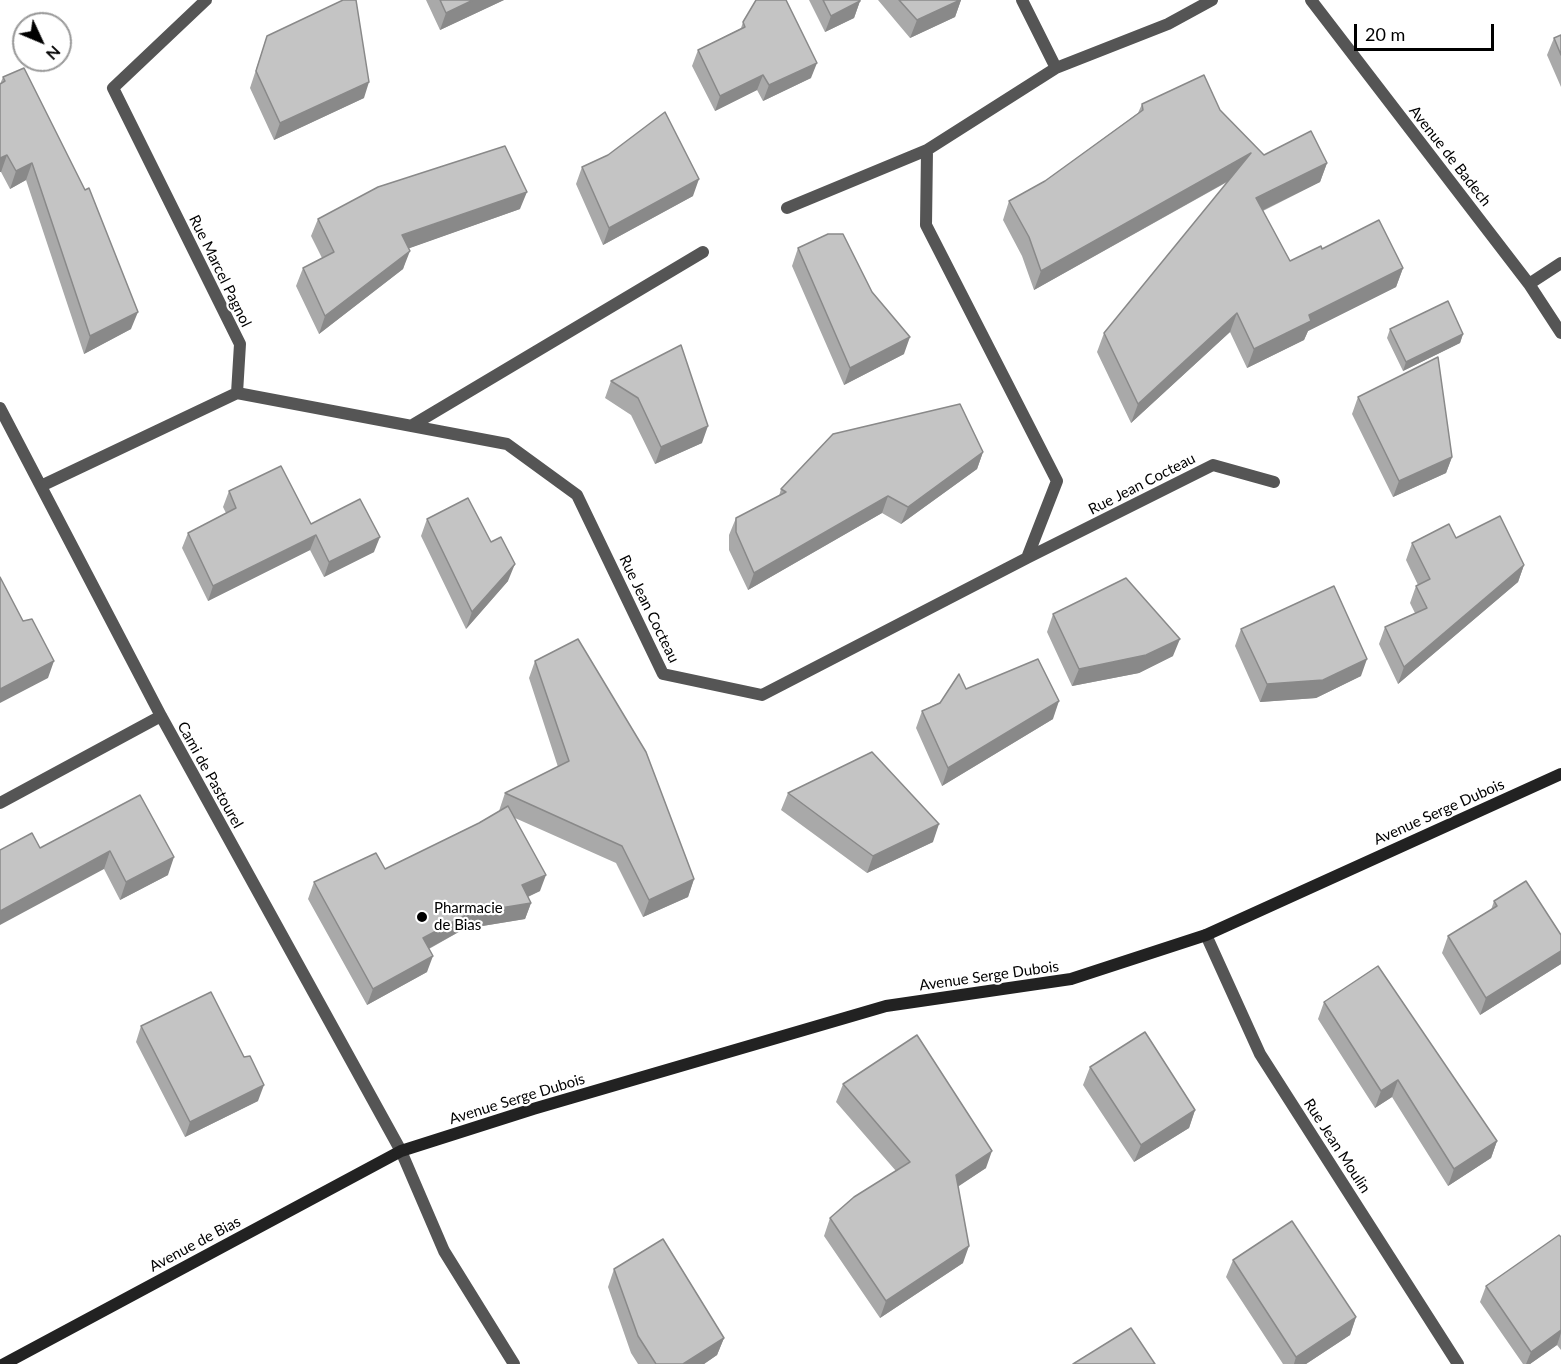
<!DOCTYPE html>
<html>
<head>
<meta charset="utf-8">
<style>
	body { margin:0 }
	#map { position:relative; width:1561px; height:1364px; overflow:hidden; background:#fff; font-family:Lato,sans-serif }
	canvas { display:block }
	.north { position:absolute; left:12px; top:12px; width:60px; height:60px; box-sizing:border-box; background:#fff; border:2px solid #999; border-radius:50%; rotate:134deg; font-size:16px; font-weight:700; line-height:24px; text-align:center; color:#000 }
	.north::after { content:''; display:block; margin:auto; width:21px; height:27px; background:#000; clip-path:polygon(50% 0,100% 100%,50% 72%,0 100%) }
	.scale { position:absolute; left:1354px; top:24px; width:140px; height:27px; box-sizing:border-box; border:3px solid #000; border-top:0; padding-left:8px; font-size:18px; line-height:21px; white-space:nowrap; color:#000; -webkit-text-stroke:4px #fff; paint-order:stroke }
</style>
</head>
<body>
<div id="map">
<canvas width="1561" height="1364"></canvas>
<div class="north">N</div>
<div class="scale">20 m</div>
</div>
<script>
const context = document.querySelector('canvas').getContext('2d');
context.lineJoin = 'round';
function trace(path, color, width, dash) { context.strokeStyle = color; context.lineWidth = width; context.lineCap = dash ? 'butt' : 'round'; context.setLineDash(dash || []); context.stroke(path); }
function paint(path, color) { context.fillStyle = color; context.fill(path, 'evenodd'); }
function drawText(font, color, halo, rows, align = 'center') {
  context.font = font + ' Lato,sans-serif'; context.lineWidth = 4.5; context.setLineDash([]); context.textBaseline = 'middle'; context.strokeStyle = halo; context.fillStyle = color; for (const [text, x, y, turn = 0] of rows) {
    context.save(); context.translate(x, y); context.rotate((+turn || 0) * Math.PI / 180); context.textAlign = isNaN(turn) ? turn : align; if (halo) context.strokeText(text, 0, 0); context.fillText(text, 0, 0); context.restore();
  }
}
trace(new Path2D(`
	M1022,0L1056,68L1168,24L1212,0
	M1311,0L1529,284L1561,333
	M787,208L927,150
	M1529,284L1561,263
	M237,393L507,444L577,495L663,674L762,695L1027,558L1057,481L926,225L927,150L1056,68
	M0,408L161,716L401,1151L444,1251L514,1364
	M411,426L703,252
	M41,486L237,393L240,344L113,88L206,0
	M1027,558L1213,465L1274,482
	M0,803L161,716
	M1206,935L1260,1054L1458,1364`), '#555', 12);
trace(new Path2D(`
	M4,1364L401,1151L533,1109L886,1006L1071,979L1206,935L1561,774`), '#222', 12);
paint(new Path2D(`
	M426,0H504L440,30Z
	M809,0H860V1L854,18L825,32Z
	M878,0H961L955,17L910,38Z
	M743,22L811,78L763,101L757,90L715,111L692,66L698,50L741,28Z
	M1561,35V87L1547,55L1554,38Z
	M267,36L364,98L274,140L250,88Z
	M3,77L131,329L84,354L26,180L10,189L1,172H0V84Z
	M1142,104L1220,110L1264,155L1327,163L1320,182L1263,211L1290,261L1322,249L1403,268L1396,287L1308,331L1304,340L1247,368L1230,332L1131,423L1097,352L1104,333L1229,181L1034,290L1022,256L1003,220L1009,201L1045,181L1138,113Z
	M582,167L693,196L603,245L576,184Z
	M520,209L409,248L403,269L319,334L296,286L303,268L322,258L311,236L318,219Z
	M798,248L872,292L904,354L844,385L792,266Z
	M1390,329L1463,334L1460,343L1403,371L1387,338Z
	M681,345L702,443L655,464L631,415L605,398L611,381Z
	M1358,397L1452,457L1446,473L1393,497L1352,414Z
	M983,452L977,469L901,524L882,513L748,590L729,550V535L736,518L779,496L781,489Z
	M229,491L311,524L374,552L324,577L310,550L208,601L182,548L188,533L226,513L223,507Z
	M427,519L508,581L466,629L421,536Z
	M1456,538L1524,565L1518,582L1398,684L1379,644L1385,627L1415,613L1410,603L1416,586L1418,585L1406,560L1412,543Z
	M1053,614L1173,656L1139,673L1072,686L1047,632Z
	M1241,629L1361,676L1316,698L1260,702L1235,646Z
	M535,661L694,879L688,897L643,917L616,863L515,818L540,891L528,897L531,903L525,919L464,929L429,949L427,972L367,1005L308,899L314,882L385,869L479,823L500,811H499L505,793L558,767L529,678Z
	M966,689L1053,719L942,786L916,728L922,711Z
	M788,793L933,842L867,873L781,810Z
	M140,795L168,875L120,900L104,869L40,848Z
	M1494,901L1561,935V964L1480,1015L1442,953L1448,936L1491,910Z
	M1324,1002L1497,1141L1491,1158L1448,1186L1392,1097L1375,1108L1318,1019Z
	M141,1026L258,1101L185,1137L136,1042Z
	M1090,1067L1195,1110L1189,1128L1134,1162L1083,1085Z
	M843,1084L986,1168L958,1186L963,1263L880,1318L824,1236L830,1218L896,1171L836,1102Z
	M1561,1237V1350L1557,1345L1530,1364H1523L1480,1302L1486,1286Z
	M1233,1260L1356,1317L1350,1335L1306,1364H1283L1226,1277Z
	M614,1269L724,1338L717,1355L704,1364H638L631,1353L608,1287Z`), '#a9a9a9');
paint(new Path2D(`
	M473,0H504L440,30L446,13Z
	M960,0H961L955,17L910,38L917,20Z
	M860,1L854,18L825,32L831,16Z
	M817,63L811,78L763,101L769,85Z
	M763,75L757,90L715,111L720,96Z
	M369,82L364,98L274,140L280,123Z
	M1251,153L1244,172L1034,290L1041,271Z
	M7,155L1,172H0V158Z
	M32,163L26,180L10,189L16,171Z
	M1327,163L1320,182L1249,217L1256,198Z
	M699,179L693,196L603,245L609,228Z
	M527,192L520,209L396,253L402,235Z
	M410,251L403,269L319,334L325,316Z
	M1403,268L1396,287L1308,331L1304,340L1247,368L1254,349L1309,315Z
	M138,312L131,329L84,354L90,336Z
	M1237,313L1230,332L1131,423L1138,404Z
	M1463,334L1460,343L1403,371L1406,362Z
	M910,337L904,354L844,385L850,368Z
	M708,426L702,443L655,464L661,447Z
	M983,452L977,469L901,524L908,507Z
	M1452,457L1446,473L1393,497L1399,481Z
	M888,496L882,513L748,590L754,573Z
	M316,535L310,550L208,601L213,586Z
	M380,537L374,552L324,577L329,562Z
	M515,564L508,581L466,629L472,612Z
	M1524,565L1518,582L1398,684L1404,667Z
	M1180,639L1173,656L1139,673L1072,686L1079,669Z
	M1367,659L1361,676L1316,698L1260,702L1267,684Z
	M54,661L48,678L0,703V689Z
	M1059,701L1053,719L942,786L948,768Z
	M939,824L933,842L867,873L873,856Z
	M110,851L104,869L0,925V911Z
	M174,857L168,875L120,900L126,882Z
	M546,875L540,891L516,902L522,885Z
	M694,879L688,897L643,917L649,900Z
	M531,903L525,919L464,929L417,955L423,938L470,913Z
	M1561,951V964L1480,1015L1486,998Z
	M433,956L427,972L367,1005L373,989Z
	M1398,1080L1392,1097L1375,1108L1381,1091Z
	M264,1085L258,1101L185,1137L190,1122Z
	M1195,1110L1189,1128L1134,1162L1141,1145Z
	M1497,1141L1491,1158L1448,1186L1454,1169Z
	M992,1151L986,1168L950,1192L956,1175Z
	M969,1246L963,1263L880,1318L886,1301Z
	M1356,1317L1350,1335L1306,1364H1294L1296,1357Z
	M1561,1330V1333L1557,1345L1530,1364H1526L1531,1352Z
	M724,1338L717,1355L704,1364H683Z`), '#898989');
const building = new Path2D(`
	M343,0H356L369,82L280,123L256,71L267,36Z
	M440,0H473L446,13Z
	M756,0H786L817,63L769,85L763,75L720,96L698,50L745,27L743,22Z
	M823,0H860V1L831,16Z
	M899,0H960L917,20Z
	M1561,35V55L1554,38Z
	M24,68L85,190L89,188L138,312L90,336L32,163L16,171L7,155L0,158V84L5,81L3,77Z
	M1204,75L1220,110L1264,155L1311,131L1327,163L1256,198L1290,261L1321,246L1322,249L1379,220L1403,268L1309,315L1311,321L1254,349L1237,313L1138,404L1104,333L1251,153L1041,271L1029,237L1009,201L1045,181L1143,110L1142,104Z
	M665,112L699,179L609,228L582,167L608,155Z
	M505,146L527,192L402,235L410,251L325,316L303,268L334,252L318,219L378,187Z
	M828,234H843L872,292L910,337L850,368L798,248Z
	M1448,301L1463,334L1406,362L1390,329Z
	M681,345L708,426L661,447L638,398L611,381Z
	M1438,357L1452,457L1399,481L1358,397Z
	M960,404L983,452L908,507L888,496L754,573L736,532V518L786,492L781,489L833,434Z
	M281,466L311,524L360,499L380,537L329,562L316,535L213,586L188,533L236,508L229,491Z
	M468,498L491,542L501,537L515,564L472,612L427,519Z
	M1500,516L1524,565L1404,667L1385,627L1427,608L1416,586L1430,579L1412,543L1449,524L1456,538Z
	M0,577L23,621L32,619L54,661L0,689Z
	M1126,578L1180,639L1146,655L1079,669L1053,614Z
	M1334,586L1367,659L1323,680L1267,684L1241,629Z
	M578,639L646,752L694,879L649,900L622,846L505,793L569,761L535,661Z
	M1038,659L1059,701L948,768L922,711L940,703L959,674L966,689Z
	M872,752L939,824L873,856L788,793Z
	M140,795L174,857L126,882L110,851L0,911V850L32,833L40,848Z
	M508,806L546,875L522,885L531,903L470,913L423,938L433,956L373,989L314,882L376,853L385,869L479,823Z
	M1526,881L1561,935V951L1486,998L1448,936L1497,906L1494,901Z
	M1378,966L1497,1141L1454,1169L1398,1080L1381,1091L1324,1002Z
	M211,992L244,1057L250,1056L264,1085L190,1122L141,1026Z
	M1145,1032L1195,1110L1141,1145L1090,1067Z
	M917,1035L992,1151L956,1175L969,1246L886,1301L830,1218L854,1197L910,1162L843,1084Z
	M1292,1221L1356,1317L1296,1357L1233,1260Z
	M1559,1235L1561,1237V1330L1531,1352L1486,1286Z
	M663,1239L724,1338L683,1364H656L638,1336L614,1269Z
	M1131,1328L1155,1364H1073Z`);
paint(building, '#c4c4c4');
trace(building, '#898989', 1.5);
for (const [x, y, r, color] of [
	[422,917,6,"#000"]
]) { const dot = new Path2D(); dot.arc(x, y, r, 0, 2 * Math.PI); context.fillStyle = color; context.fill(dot); trace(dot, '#fff', 2); }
drawText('15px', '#000', '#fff', [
	["Avenue de Badech",1450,156,52],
	["Rue Marcel Pagnol",220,271,64],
	["Rue Jean Cocteau",1142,484,-27],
	["Rue Jean Cocteau",649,609,64],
	["Cami de Pastourel",210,775,61],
	["Avenue Serge Dubois",1439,812,-24],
	["Avenue Serge Dubois",989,976,-8],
	["Avenue Serge Dubois",517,1099,-17],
	["Rue Jean Moulin",1337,1146,57],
	["Avenue de Bias",195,1244,-28]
]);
drawText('15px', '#000', '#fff', [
	["Pharmacie",434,908],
	["de Bias",434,925]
], 'left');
</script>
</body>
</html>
